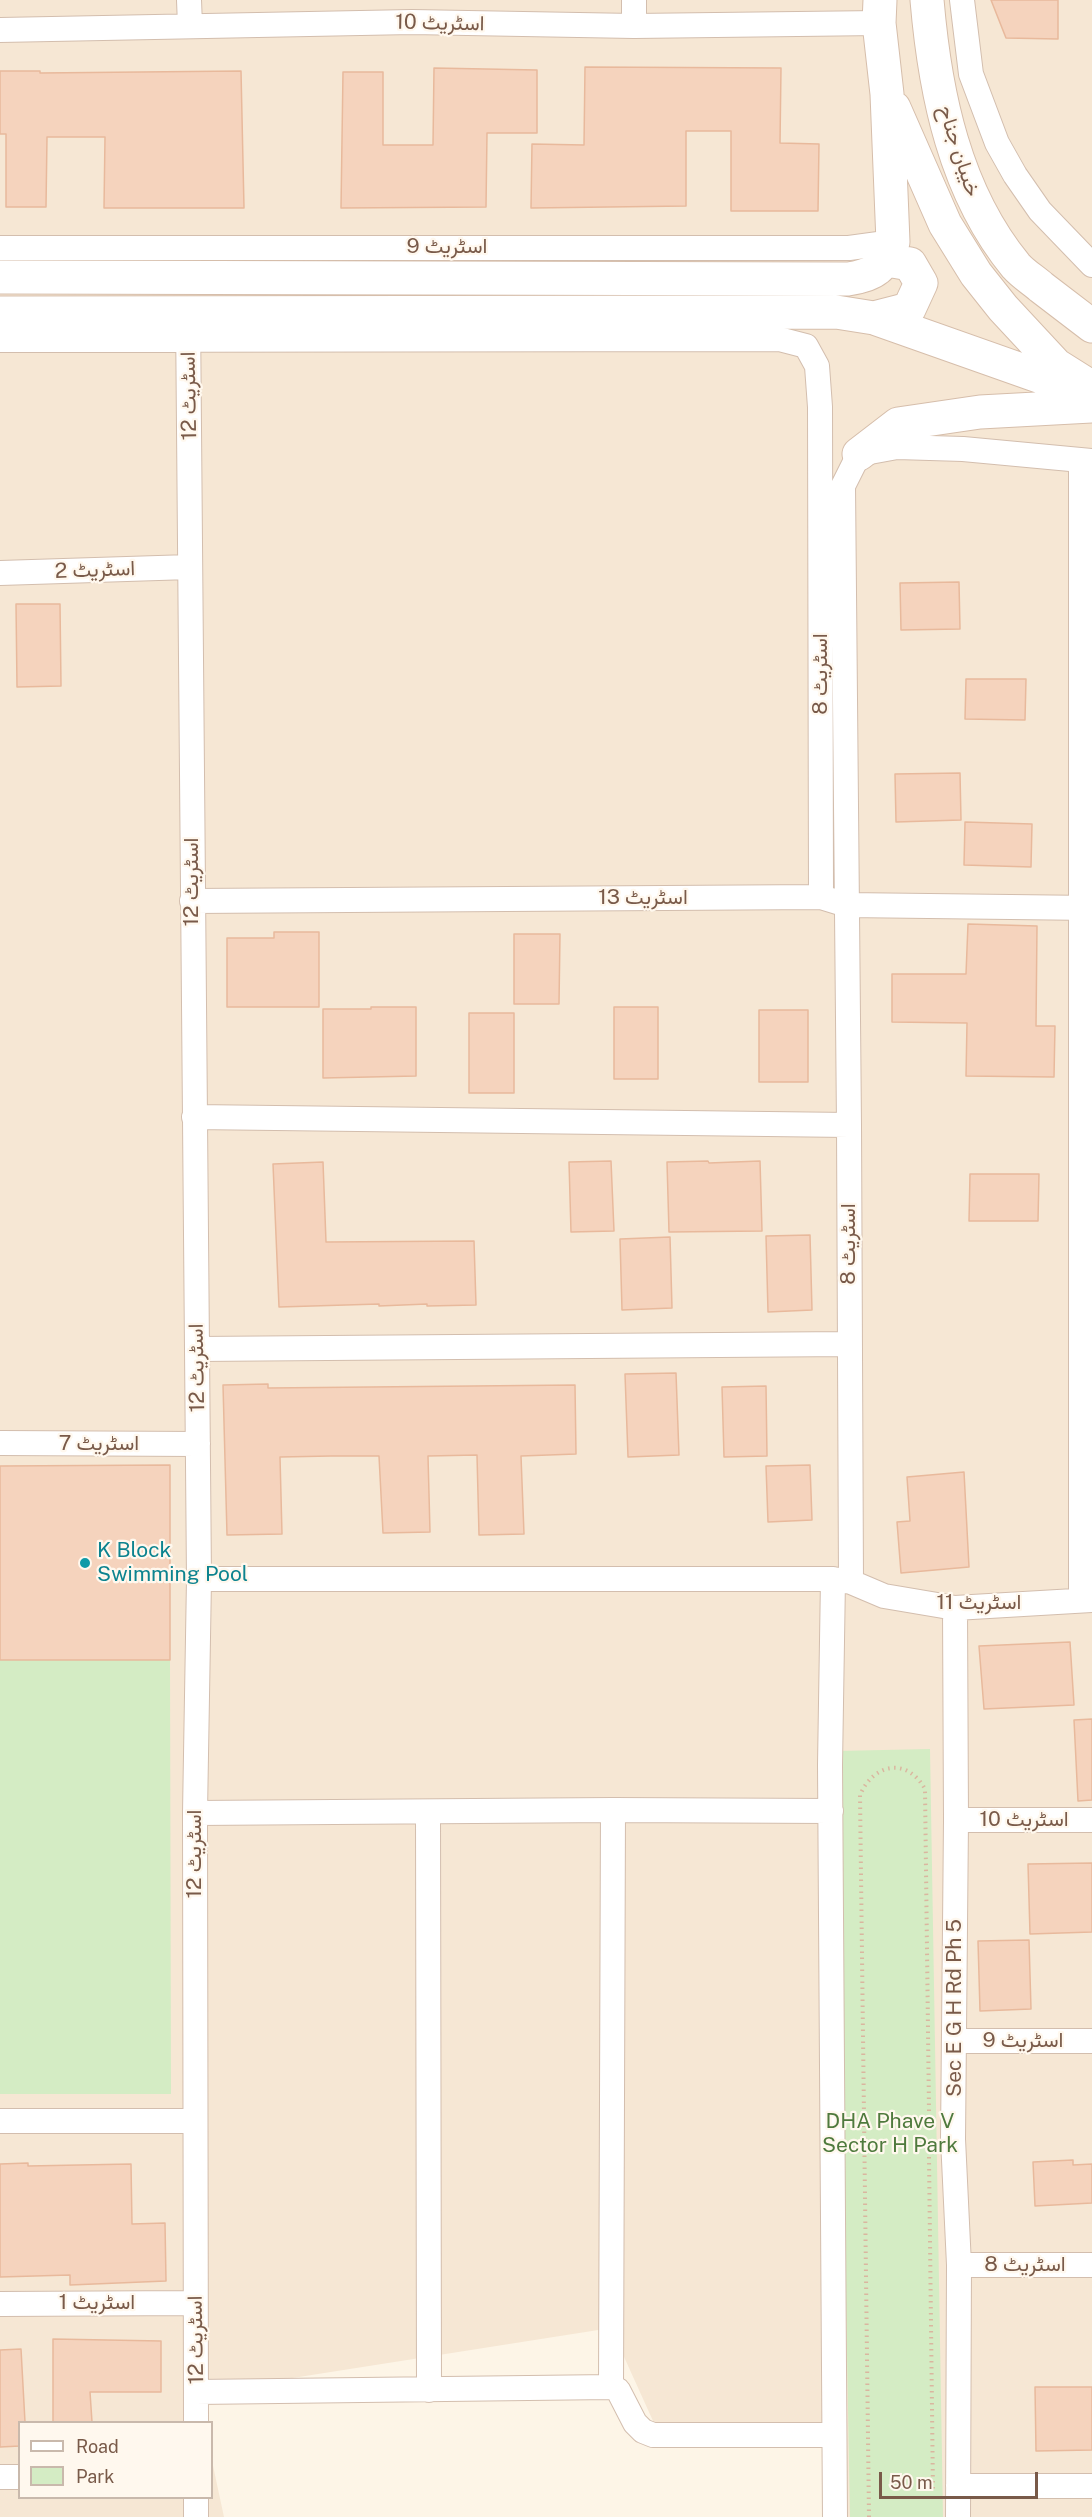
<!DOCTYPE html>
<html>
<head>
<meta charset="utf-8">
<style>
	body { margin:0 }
	#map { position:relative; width:1092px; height:2517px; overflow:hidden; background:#fdf5e7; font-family:"Public Sans",sans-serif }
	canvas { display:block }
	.legend { position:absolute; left:18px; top:2421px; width:195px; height:78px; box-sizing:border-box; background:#fff8ee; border:2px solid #c9b9ac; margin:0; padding:8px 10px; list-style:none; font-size:18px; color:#795a49 }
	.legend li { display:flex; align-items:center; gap:12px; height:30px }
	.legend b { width:30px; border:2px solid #c9b9ac }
	.scale { position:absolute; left:879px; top:2472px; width:159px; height:27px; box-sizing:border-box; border:3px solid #795a49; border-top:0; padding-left:8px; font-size:18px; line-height:21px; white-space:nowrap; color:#795a49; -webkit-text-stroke:4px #fff8ee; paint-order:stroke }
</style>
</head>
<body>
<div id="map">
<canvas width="1092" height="2517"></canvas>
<ul class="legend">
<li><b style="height:8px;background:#fff"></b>Road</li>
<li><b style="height:16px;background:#d4ecc4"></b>Park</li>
</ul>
<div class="scale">50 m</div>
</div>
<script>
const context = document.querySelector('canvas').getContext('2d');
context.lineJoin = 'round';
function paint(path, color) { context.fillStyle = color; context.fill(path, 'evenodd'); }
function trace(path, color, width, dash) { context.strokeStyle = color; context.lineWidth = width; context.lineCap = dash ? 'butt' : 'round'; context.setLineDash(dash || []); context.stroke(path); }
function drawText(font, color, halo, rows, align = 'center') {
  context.font = font + ' "Public Sans",Vazirmatn,sans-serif'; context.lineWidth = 4.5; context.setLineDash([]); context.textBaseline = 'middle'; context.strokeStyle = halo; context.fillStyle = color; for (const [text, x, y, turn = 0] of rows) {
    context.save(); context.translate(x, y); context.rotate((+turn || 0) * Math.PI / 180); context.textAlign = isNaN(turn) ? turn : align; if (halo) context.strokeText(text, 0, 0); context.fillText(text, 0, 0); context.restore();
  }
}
paint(new Path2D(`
	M0,0H1092V2517H834V2435L658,2432L611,2328L197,2393L203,2422H20V2498H212V2461L224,2517H0Z`), '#f6e7d4');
paint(new Path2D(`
	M0,1660H170L171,2094H0Z
	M930,1749L943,2517H850L836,1751Z`), '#d4ecc4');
const building = new Path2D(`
	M991,0H1058V39L1006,38Z
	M585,67L781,68L780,143L819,144L818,211H731V131H686V206L531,208L532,144L584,145Z
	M434,68L537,70V133H487L486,207L341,208L343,72H383V145H433Z
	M0,71H40V73L241,71L244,208H104L105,137H47L46,207H6V134H0Z
	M959,582L960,629L901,630L900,583Z
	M16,604H60L61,686L17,687Z
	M966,679H1026L1025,720L965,719Z
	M960,773L961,820L896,822L895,774Z
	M965,822L1032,824L1031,867L964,865Z
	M968,924L1037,926L1036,1026H1055L1054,1077L966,1076L967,1023L892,1022V974H966Z
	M274,932H319V1007H227V938H274Z
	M514,934H560L559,1004H514Z
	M371,1007H416V1076L323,1078V1009H371Z
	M614,1007H658V1079H614Z
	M759,1010H808V1082H759Z
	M469,1013H514V1093H469Z
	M611,1161L614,1231L571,1232L569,1162Z
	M708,1161L709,1163L760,1161L762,1231L669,1232L667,1162Z
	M323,1162L326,1242L474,1241L476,1305L427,1306V1304L379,1306V1304L279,1307L273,1164Z
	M970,1174H1039L1038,1221H969Z
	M810,1235L812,1310L768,1312L766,1236Z
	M670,1237L672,1308L622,1310L620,1239Z
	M676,1373L679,1455L628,1457L625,1374Z
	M268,1384V1388L575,1385L576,1454L521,1456L524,1534L479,1535L477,1455L428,1456L430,1532L383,1533L379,1456H331L280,1457L282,1534L227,1535L223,1385Z
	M766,1386L767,1456L724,1457L722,1387Z
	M170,1465V1660H0V1466Z
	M810,1465L812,1520L768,1522L766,1466Z
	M964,1472L969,1567L901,1573L897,1522L910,1521L907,1477Z
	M1070,1642L1074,1705L984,1709L979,1646Z
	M1092,1719V1800L1078,1801L1074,1720Z
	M1092,1863V1932L1030,1934L1028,1864Z
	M1029,1940L1031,2009L980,2011L978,1941Z
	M1073,2160V2165L1092,2164V2203L1035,2206L1033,2162Z
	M28,2163V2166L131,2164L132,2224L165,2223L166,2281L70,2285V2275L0,2277V2164Z
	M53,2339L161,2341V2392H90L92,2422H53Z
	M21,2349L25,2422H20V2446L0,2447V2350Z
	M1035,2387H1092V2450L1036,2451Z`);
paint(building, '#f5d3bd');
trace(building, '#e8b99c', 1.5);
const minor = new Path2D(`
	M189,0L190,25
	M634,0V26
	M962,0L971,74L997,143L1015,175L1040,211L1092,265
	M0,30L412,22L634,26L879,23
	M0,248H849L893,242
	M188,313L199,1579L195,1813L196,2422
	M0,340L779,339L806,346L817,366L820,407L821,897
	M0,573L190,567
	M192,901L821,897L847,905L1092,908
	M194,1117L849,1125
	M197,1349L849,1344
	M0,1443L198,1444
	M199,1579H833L851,1582L884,1596L955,1608L1092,1600
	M833,1579L830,1765L835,2517
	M851,1582L849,1125L843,486L859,454L897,447L963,449L1092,461
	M1081,1600V461
	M955,1608L956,1820L953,2139L959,2265L958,2517
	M428,1812L429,2390
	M195,1813L613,1810L831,1811
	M956,1820H1092
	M954,2041H1092
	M0,2121H195
	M959,2265H1092
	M0,2304L195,2303
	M611,2387L613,1810
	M196,2392L611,2387L618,2390L635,2423L643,2431L653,2435H834
	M0,2477H20
	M958,2486H1092
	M196,2498V2517`);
const secondary = new Path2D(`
	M927,0C935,94 955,192 1016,266C1023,274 1033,280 1041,287C1058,300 1075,313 1092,326
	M894,108L945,224L976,274L1003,308L1056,365L1083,382
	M0,277L848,279C875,275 884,268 893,242L887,94L879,23L880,0
	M0,313L836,312L874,318L1092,395
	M874,318L909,309L921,283L910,264L887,260
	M859,454L898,424L980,412L1092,406`);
trace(minor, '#d3beae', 26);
trace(secondary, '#d6beab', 35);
trace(new Path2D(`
	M929,2157L933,2492
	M869,2517L860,1795C874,1763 907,1757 925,1789L929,2111`), '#dab69f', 4, [1.5, 4.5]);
trace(minor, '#fff', 24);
trace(secondary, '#fff', 33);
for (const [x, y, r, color] of [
	[85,1563,6,"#0f9aa8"]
]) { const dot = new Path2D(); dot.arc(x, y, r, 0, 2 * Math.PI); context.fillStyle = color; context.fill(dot); trace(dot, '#fff8ee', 2); }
drawText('21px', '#795a49', '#fff8ee', [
	["اسٹریٹ 10",440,23,1],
	["خیبان جناح",959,151,72],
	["اسٹریٹ 9",447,247],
	["اسٹریٹ 12",189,396,-91],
	["اسٹریٹ 2",95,570,-2],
	["اسٹریٹ 8",821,674,-90],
	["اسٹریٹ 12",192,882,-90],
	["اسٹریٹ 13",643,898],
	["اسٹریٹ 8",849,1244,-90],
	["اسٹریٹ 12",197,1368,-91],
	["اسٹریٹ 7",99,1444],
	["اسٹریٹ 11",979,1603],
	["اسٹریٹ 10",1024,1820],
	["اسٹریٹ 12",195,1854,-90],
	["Sec E G H Rd Ph 5",955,2008,-90],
	["اسٹریٹ 9",1023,2041],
	["اسٹریٹ 8",1025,2265],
	["اسٹریٹ 1",97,2303],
	["اسٹریٹ 12",196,2340,-91]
]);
drawText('21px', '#0d838f', '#fff8ee', [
	["K Block",97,1551],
	["Swimming Pool",97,1575]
], 'left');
drawText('21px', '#4f7a3d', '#fff8ee', [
	["DHA Phave V",890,2122],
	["Sector H Park",890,2146]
]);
</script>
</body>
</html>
